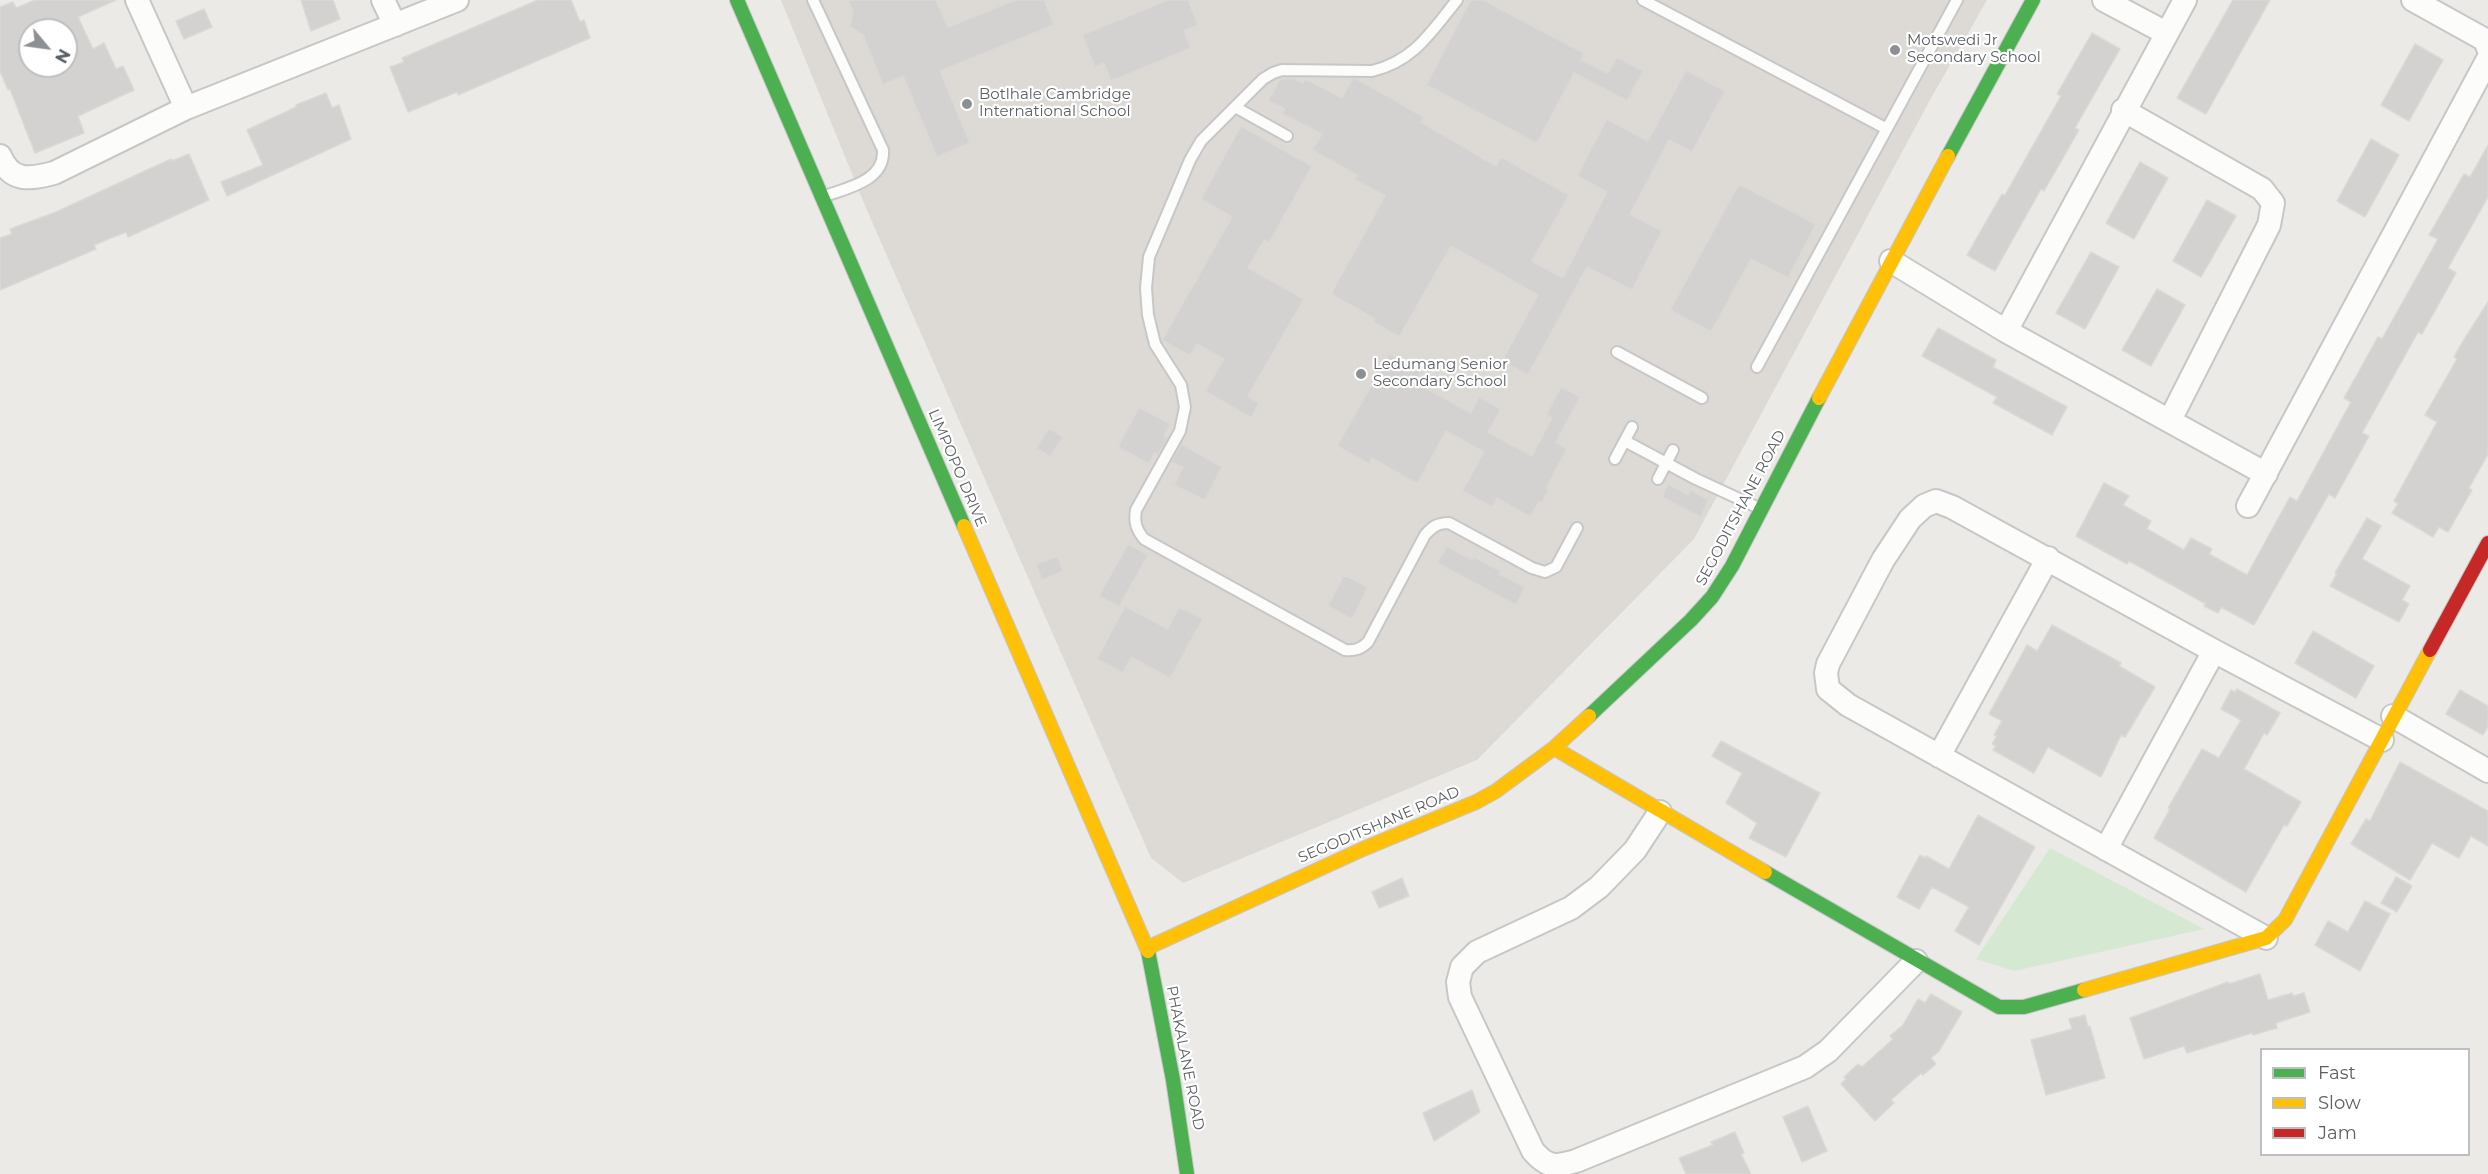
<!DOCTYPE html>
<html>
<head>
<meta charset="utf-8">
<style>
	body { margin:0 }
	#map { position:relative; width:2488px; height:1174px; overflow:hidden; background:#ebeae6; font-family:Montserrat,sans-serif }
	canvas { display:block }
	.legend { position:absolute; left:2260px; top:1048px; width:210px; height:108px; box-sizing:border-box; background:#fff; border:2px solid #bdbfc1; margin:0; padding:8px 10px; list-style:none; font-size:18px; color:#5b6064 }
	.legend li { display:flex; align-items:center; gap:12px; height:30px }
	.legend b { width:30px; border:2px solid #bdbfc1 }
	.north { position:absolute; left:18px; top:18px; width:60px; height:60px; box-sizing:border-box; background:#fff; border:2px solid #bdbfc1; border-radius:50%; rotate:119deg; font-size:16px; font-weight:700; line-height:24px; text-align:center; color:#5b6064 }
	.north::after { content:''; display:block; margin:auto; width:21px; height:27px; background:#8d9092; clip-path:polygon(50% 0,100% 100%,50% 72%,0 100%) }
</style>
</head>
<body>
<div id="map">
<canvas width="2488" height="1174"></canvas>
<ul class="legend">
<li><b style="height:8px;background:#4caf50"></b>Fast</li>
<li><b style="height:8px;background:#ffc107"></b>Slow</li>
<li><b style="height:8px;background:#c62828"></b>Jam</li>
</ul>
<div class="north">N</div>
</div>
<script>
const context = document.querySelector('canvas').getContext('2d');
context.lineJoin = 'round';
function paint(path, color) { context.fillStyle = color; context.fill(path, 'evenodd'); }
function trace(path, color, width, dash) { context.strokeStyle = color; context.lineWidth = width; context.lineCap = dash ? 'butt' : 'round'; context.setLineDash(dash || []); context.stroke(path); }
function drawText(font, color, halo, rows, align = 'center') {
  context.font = font + ' Montserrat,sans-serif'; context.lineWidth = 4.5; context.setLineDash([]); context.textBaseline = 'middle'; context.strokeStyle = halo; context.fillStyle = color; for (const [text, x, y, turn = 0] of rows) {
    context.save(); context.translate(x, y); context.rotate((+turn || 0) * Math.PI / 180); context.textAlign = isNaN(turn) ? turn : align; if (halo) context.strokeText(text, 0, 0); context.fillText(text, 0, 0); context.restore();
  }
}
paint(new Path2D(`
	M781,0H1987L1930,100L1694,539L1477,760L1183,883L1151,858L866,208Z`), '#dddad5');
paint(new Path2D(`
	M2050,848L2204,929L2014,971L1976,959Z`), '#d5e8d1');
const building = new Path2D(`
	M35,0H116L78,17L93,49L104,43L116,69L123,66L134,90L78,116L84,133L35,153L10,89L8,90L0,71V7L13,2L16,8ZM30,30H66V66H30Z
	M301,0H333L340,19L311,31Z
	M538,0H571L580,22L584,20L590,38L458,95L457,92L408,112L390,67L404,62L402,58Z
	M848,0H936L948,27L1015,0H1044L1054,25L940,71L970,143L937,157L903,76L883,85L863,35L850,27L853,12Z
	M1168,0H1188L1198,25L1184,31L1191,48L1111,81L1104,63L1095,67L1082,35Z
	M1471,0H1483L1584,53L1581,60L1608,73L1617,57L1643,71L1627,101L1574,73L1537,143L1426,85Z
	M2233,0H2270L2206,114L2177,98Z
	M204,9L212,27L184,39L176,21Z
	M2092,33L2120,49L2075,128L2079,130L2044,191L2041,189L1995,271L1967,255L2002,194L2005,195L2061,96L2057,94Z
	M2415,44L2443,60L2409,121L2381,105Z
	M1686,70L1725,91L1692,152L1669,140L1630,214L1662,231L1632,290L1587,267L1528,375L1502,361L1538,295L1451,246L1399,337L1373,322L1375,319L1331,294L1385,196L1354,179L1357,175L1312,150L1322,134L1282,114L1285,109L1268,101L1280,79L1293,78L1303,83L1305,79L1342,98L1353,78H1355L1424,117L1421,122L1496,166L1501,157L1569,195L1532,261L1563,278L1607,192L1577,176L1607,119L1648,141Z
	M326,93L332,108L339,105L351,139L227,196L221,182L263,165L247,130L296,107V105Z
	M1241,126L1312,166L1269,243L1264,240L1248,268L1304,299L1248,396L1259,403L1251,418L1205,391L1224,359L1197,344L1190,356L1162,340L1232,217L1201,199Z
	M2371,139L2399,155L2365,217L2337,201Z
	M2488,145V197L2448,268L2456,273L2422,334L2418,332L2362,433L2369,436L2335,498L2329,494L2254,625L2221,607L2218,613L2204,606L2206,604L2129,561L2127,564L2076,536L2104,483L2129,496L2123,505L2151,521L2147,529L2184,550L2191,538L2212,549L2209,554L2247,575L2290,497L2297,501L2351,402L2344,398L2378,337L2382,339L2438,239L2429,235L2464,174L2470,177Z
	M189,154L209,200L128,237L126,232L94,245L96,249L0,290V238L12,234L10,229L56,212L171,159L172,161Z
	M2140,162L2168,178L2134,239L2106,223Z
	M1739,184L1816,224L1788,278L1751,259L1711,332L1670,310Z
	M2207,200L2236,216L2201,277L2173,261Z
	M2091,252L2119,267L2085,329L2056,313Z
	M2157,289L2185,305L2151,366L2122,350Z
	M2488,302V454L2469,488L2472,490L2448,532L2439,527L2433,537L2392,513L2398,504L2394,501L2437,422L2425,415L2457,359L2454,357L2465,338Z
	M1938,328L1996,360L1993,367L2067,407L2052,435L1993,403L1997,397L1922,356Z
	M1389,354L1421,372L1415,382L1471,413L1479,397L1501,409L1488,432L1532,456L1552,418L1546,415L1561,387L1580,397L1556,442L1567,449L1546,488L1549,489L1542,503L1539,502L1530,517L1497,498L1492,507L1462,491L1484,452L1446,431L1417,484L1372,458L1369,464L1337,446Z
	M1139,407L1170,424L1164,436L1168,438L1158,455L1154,453L1149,464L1118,447Z
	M1049,428L1063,437L1050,457L1036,448Z
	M1181,444L1222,467L1205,500L1174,485L1183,467L1171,462Z
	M1668,484L1688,495L1691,490L1708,500L1701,517L1662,497Z
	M2367,518L2381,526L2362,559L2410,586L2402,600L2409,604L2399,622L2330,586L2337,574L2335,573Z
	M1128,544L1148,555L1119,607L1099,596Z
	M1447,546L1472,560L1474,557L1501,571L1499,574L1525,587L1516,605L1437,563Z
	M1057,556L1063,571L1042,580L1036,564Z
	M1344,575L1368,587L1352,619L1328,606Z
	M1125,606L1168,629L1179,607L1203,619L1170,678L1131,657L1123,673L1097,659Z
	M2052,625L2121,663L2119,666L2155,687L2125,737L2121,735L2101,777L2048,747L2034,773L1993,750L1996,746L1992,744L1997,736L1994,735L2002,721L1989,714L2027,645L2037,651Z
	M2313,631L2374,666L2356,698L2295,663Z
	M2237,689L2280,713L2267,735L2264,733L2244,769L2301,802L2287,826L2284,825L2246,892L2154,838L2170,809L2168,808L2202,749L2219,758L2241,720L2221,709L2231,690L2235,692Z
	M2460,690L2488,706V726L2483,735L2446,714Z
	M1721,741L1820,793L1786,857L1749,838L1757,823L1726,803L1742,773L1712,756Z
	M2400,762L2488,811V846L2471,836L2459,858L2432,843L2410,880L2351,844L2366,819L2370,821Z
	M1978,815L2035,847L1979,945L1955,931L1969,907L1932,887L1919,909L1897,897L1920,855L1925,858L1926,856L1949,869Z
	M2396,877L2412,886L2397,912L2381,903Z
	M1402,878L1409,896L1379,908L1372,892Z
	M2365,901L2390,914L2360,971L2315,945L2328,921L2348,932Z
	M2260,974L2268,1000L2292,993L2293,996L2304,993L2310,1012L2276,1023L2277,1028L2253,1035L2252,1033L2187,1053L2184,1046L2144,1059L2130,1018L2228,982L2229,984Z
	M1931,994L1962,1012L1939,1051L1931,1058L1936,1064L1923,1075L1921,1073L1891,1100L1894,1103L1875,1121L1841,1084L1846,1079L1844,1077L1858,1064L1862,1067L1893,1039L1890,1036L1903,1025L1918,999L1925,1003Z
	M2085,1015L2088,1027L2090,1026L2105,1078L2046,1095L2031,1040L2072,1029L2069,1019Z
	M1472,1090L1480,1112L1434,1141L1423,1113Z
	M1808,1106L1827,1151L1802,1162L1783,1117Z
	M1735,1132L1744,1153L1741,1154L1751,1174H1686L1679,1158L1713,1145L1711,1142Z`);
paint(building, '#d3d2d0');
trace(building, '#dad9d5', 1.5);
const lane = new Path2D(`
	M813,0L883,150C885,181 847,188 825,196
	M1457,0C1431,32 1414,61 1372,71L1282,70L1273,73L1263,79L1201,141L1190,160L1149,257L1146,288L1148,315L1155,344L1181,385L1185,407L1180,431L1136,510C1134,522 1136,529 1144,539L1345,650C1355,651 1361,649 1368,642L1425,535C1432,527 1437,523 1449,523L1532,568L1545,572L1556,567L1577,528
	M1643,0L1887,129
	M1235,107L1287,136
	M1617,352L1702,398
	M1757,367L1957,0
	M1625,441L1696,479L1759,508
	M1615,459L1632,427
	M1658,479L1673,450`);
const street = new Path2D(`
	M137,0L186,108
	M383,0L395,25
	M2104,0L2166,33
	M2413,0L2485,40L2488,48
	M2123,110L2262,189L2273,203L2269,225L2170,420
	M0,156C11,183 30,179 54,173L186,108L457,0
	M1891,261L2006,331L2266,474
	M2006,331L2185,0
	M2248,506L2488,59
	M2393,716L2488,771
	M1939,756L2048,558
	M1660,812L1635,850L1599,887L1571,908L1477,952L1462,967L1458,982L1460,997L1533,1151C1548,1168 1555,1167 1576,1161L1805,1067L1828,1051L1916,961
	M2106,849L2214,651
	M2266,938L1848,705L1828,689L1826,673L1828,664L1883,560L1910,519L1924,506L1936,501L1952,507L2214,651L2382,740`);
const fast = new Path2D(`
	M737,0L964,526
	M1948,156L2033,0
	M1589,716L1691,620L1712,597L1732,566L1819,398
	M1765,872L1999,1007H2024L2084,990
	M1148,951L1173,1080L1187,1174`);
const slow = new Path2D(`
	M1819,398L1948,156
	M964,526L1148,951
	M1554,748L1765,872
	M1147,948L1363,849L1476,802L1496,791L1554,748L1589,716
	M2084,990L2266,938L2285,920L2430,650`);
const jam = new Path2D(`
	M2430,650L2488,543`);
trace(lane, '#c7c7c7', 14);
trace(street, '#c7c7c7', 26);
trace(fast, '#c6c7c7', 16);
trace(slow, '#c6c7c7', 16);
trace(jam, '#c6c7c7', 16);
trace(lane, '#fcfcfb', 10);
trace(street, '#fcfcfb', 22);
trace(fast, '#4caf50', 14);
trace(slow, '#ffc107', 14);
trace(jam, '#c62828', 14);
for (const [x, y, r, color] of [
	[1895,50,6,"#8d9092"],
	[967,104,6,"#8d9092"],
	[1361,374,6,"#8d9092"]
]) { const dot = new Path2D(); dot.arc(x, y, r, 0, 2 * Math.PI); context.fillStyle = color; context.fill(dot); trace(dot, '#fff', 2); }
drawText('15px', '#5b6064', '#fff', [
	["Motswedi Jr",1907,41],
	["Secondary School",1907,58],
	["Botlhale Cambridge",979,95],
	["International School",979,112],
	["Ledumang Senior",1373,365],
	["Secondary School",1373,382]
], 'left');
drawText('15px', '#5b6064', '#fff', [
	["LIMPOPO DRIVE",957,468,67],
	["SEGODITSHANE ROAD",1741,508,-62],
	["SEGODITSHANE ROAD",1379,825,-23],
	["PHAKALANE ROAD",1185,1058,79]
]);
</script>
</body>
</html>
